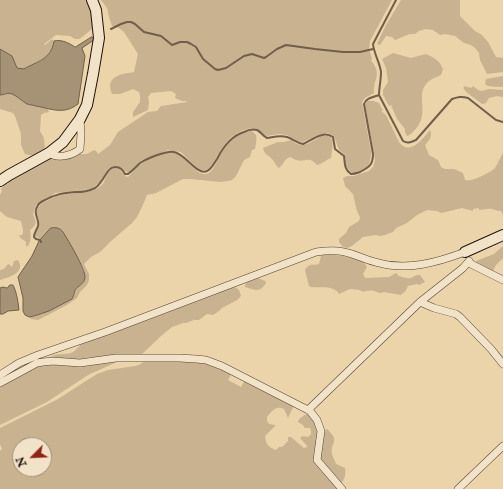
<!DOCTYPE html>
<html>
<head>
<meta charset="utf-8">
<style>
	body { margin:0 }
	#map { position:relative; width:503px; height:489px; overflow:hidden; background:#ebd3aa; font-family:"IM FELL Double Pica",serif }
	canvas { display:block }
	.north { position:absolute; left:12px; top:437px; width:40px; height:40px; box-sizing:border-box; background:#f2e2c8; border:1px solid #9e8f7e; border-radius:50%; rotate:246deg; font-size:11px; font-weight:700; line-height:16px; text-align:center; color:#21130f }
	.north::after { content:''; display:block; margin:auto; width:14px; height:18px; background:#8f2418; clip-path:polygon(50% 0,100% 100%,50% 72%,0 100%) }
</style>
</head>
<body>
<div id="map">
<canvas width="503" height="489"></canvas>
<div class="north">N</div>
</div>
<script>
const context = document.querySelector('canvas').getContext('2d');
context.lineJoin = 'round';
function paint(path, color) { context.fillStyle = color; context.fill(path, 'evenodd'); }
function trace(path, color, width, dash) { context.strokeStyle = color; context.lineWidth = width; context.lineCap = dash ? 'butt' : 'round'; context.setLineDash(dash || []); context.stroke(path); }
paint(new Path2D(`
	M0,0H87L93,19V28L81,38L79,39H75L70,36L56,35L44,44L45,45L52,39L54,41C51,60 37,60 24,69L17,68L12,56L0,49Z
	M101,0H392L370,41L369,49L372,59L371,60C383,77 373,77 374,93L365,98L362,102L371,152V156L369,164L366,167L356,173H353L351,172L345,165V157L344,154L339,150L334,136L328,133L321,134L302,142L297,141L287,135L279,134L266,136C263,134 260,131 256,129C252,128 248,129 244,130C230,135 224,144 217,156C215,160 212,166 208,169C206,170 202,170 199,170L181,152L168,150L153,157L142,160L128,173L117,166H113L108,169L101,181L91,189L55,193L36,205L33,214C36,222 38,224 30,230C31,235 31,242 28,246H26V242C23,239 20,239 19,235H22L23,233V230L21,221L7,217L0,211V195L2,191L1,189L6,184H8L11,179L37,166L50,158L80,154H87L94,150L96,151L98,154L110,145L118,132L148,112L157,111L161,106L187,102L186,101H182L175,98L176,94L171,91L151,93L148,97L149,102L148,110L133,117V112L140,102V95L139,92L133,89L120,94H112C104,76 122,74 134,72L138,54L124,32L119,28L112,26L109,17L107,8Z
	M401,0H460V16L475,31L482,35L488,42L495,55L496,57L503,58V72L487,74L480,60L479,53L475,48L471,45L464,43L455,36L445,34L440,35L433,30L426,29L419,31L415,34H410L395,40L392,37L386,36L380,45L377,44L385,27Z
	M393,53L411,58L426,54C435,58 439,60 443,69L441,75C437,77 433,78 429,81C416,92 426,107 421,120C420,122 419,124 418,126C414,131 413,133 407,136L405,132V129L397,119L391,105L389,106L383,95V90L388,82L386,68L382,59Z
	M503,76V87C497,86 489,88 485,84L486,79Z
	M464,86L471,88L473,86L478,90L482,91L489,89L503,90V97L497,96L489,98L486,103L482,104C479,101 465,92 464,89C463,88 464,87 464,86Z
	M7,93C12,93 14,95 18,98C29,105 36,106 48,109L49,112L44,113L41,115L40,131L44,138L45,150L34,156L25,154L21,145V134L15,116L13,113L0,109V95H4Z
	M367,101H373L379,103L383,111H381L386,115L399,142C410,157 423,138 430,130C433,137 429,140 425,145L429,155L438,160L441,167L445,169H454L463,173L465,180C472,182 490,173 495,168C498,163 500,158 503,153V215L501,211C497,211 495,210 492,209C488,208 483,210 479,210V208L473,209V211L462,208L441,213L437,211L427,210L417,215L407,223L396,228L393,232L385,235L380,236L376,235L363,237L352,246L347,248L343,247L339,242V239L346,233L349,227L359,221L360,217L357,211L353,194L345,186L343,178L347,176H354L369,171L373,167L375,160L365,104Z
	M252,131L256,135C257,140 256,143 255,149L252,150L250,157L244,160L236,176L232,180L228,181L220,182L191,179H183L156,193L147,195L142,207L137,217L132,223L110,242L100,252L91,257L84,264L89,274V280L87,285L80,292L77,298L67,305L38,320L31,319L29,317C45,315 58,305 72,299L74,297L76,289L83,283L84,270L63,232L45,235L41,239L35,236C36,232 39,228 39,223C39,215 33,212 41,204L58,195L92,191C96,189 100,187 103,184C105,180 106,176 108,172C115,163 121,169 125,176L128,177C132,173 136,167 141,164C147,160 163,152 170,152C174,153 178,154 182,156C187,161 198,176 206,174C211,173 214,167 216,163C224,148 233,133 252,131Z
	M322,136H330C334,141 332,151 331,158C326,160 322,164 317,165C308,155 305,163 296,160C294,159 292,158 290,157C284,159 284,164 279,168C275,165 275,162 272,159C268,154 265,156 263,148L278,142H284L291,140C293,142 297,144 300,145C307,146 316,139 322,136Z
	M503,246V258L496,265L492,273L475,263L476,261L494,254Z
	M325,254L343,256L363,261L367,267L363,274L365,278L389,277L396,273L399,276C403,277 407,279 411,278C415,276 415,275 420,275L425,282L419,285L417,284L408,286L405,292L403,293L401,295L384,292C379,294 378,292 374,291C371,290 368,291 365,291L364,292L359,290L350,289L339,294C334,285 320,288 311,287L309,286L305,270C310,262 312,266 319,264L321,256Z
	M17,260H18C26,273 9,277 0,280V270L4,269L8,264L10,265L12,267L14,261Z
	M258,278L265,281L266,283C260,293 255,290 245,287V285L246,283Z
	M235,287L239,290L241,296L237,300L222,308L219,311L213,315L207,314L199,320H194L186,323H183L172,327L161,336L139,357L111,355L95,358L90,357L82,360L53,359L50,357C57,352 65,356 73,352C76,350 79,346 82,343L158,316L230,288Z
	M196,360L232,373L228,380L241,387L245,380L294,405L288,418L284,409C276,405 272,411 267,417V421L269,424L275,425V426L265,436C266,445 268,446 275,450L277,449L279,447H282L288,441V437H291L304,448L307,447V446L300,438L303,436L308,437L311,434V431L310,428H305L303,425L298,422L299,419L309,412L318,427L316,457L341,489H0V451L2,449L0,444V428L58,399L89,379L97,374L108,370L135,366L139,365L145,361ZM20,445H44V469H20Z
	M114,361L117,362L88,375L47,402L0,425V385L42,364Z
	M327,429C341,442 330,442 332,454C333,457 335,461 336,464L345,468C346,475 345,479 340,485L318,457L323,431Z`), '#c9b290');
const water = new Path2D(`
	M92,37L94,40L82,48L83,51L85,56L78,104C64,115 52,109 36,106C33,105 31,105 27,104C22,101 17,96 12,94C8,92 4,95 0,95V49L12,56L17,68L24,69C37,61 51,60 54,41C61,39 69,43 75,47Z
	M51,228C56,227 60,228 63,232C68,240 86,270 85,278C84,284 78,286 75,290C74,294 74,296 72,299L49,311L34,316L29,317L25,315L23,311V298L18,277L32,256L39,241Z
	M10,285H13C17,293 18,302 19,310L8,311L3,314H0V288L3,287L7,288Z`);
paint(water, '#a69275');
trace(water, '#715f4c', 1);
trace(new Path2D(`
	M396,0L373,44C374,54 380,63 381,72C381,80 379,88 379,95L403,141C408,144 411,142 416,140L452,99C458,97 461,96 468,98L496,120L503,122
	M111,29L121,24L127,22H131L135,24L144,32L161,36L172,45L180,42H187L191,44L196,47L203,59L215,69L218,70L226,68L244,56L252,54L264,58L266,57L277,49L286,45L315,49L343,52H360L373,49
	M41,242L40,240L36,239L34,237C34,232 37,230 38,226C40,219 32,214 38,205C39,203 43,201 45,200C55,194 64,193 75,192C81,192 87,192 93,189C96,188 98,186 100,183C105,178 108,166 116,167C121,167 123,170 125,174H128C132,171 136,167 140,163C146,159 167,150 174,152C186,154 197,176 207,171C212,169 214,163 217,159C223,147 231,136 244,132C248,130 253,129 257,130C261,132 263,136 267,138C274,137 279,135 287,137C293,139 297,143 303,144C312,140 323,130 333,137L335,149L344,156C345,164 344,169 351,174C355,174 357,173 360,172C369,167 373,165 373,154L364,104C366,98 373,97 379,95`), '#715f4c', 2);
const street = new Path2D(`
	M49,153C58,159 71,156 80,149L81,134L80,119
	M420,302L434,308L456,314L460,317L491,349L503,364
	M0,375L19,363L38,355L105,332L316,252C323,251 330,250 338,251C352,252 365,260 379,263C408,271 438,262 465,252
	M0,383L26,369L37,363L43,362L53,361L80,363L116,358H179L196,359L206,360L222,366L310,411L317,420L321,431L317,460L342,489
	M308,410L420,302L463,268L469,261L471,264L503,280
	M458,489L503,446`);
const secondary = new Path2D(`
	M0,181L9,175L49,153L63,142L80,119L87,105L93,74L99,38L96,10L92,0
	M465,252L503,235`);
trace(street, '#544336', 8);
trace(secondary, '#21130f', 12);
trace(street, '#f2e2c8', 7);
trace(secondary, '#f2e2c8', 10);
</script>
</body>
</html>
